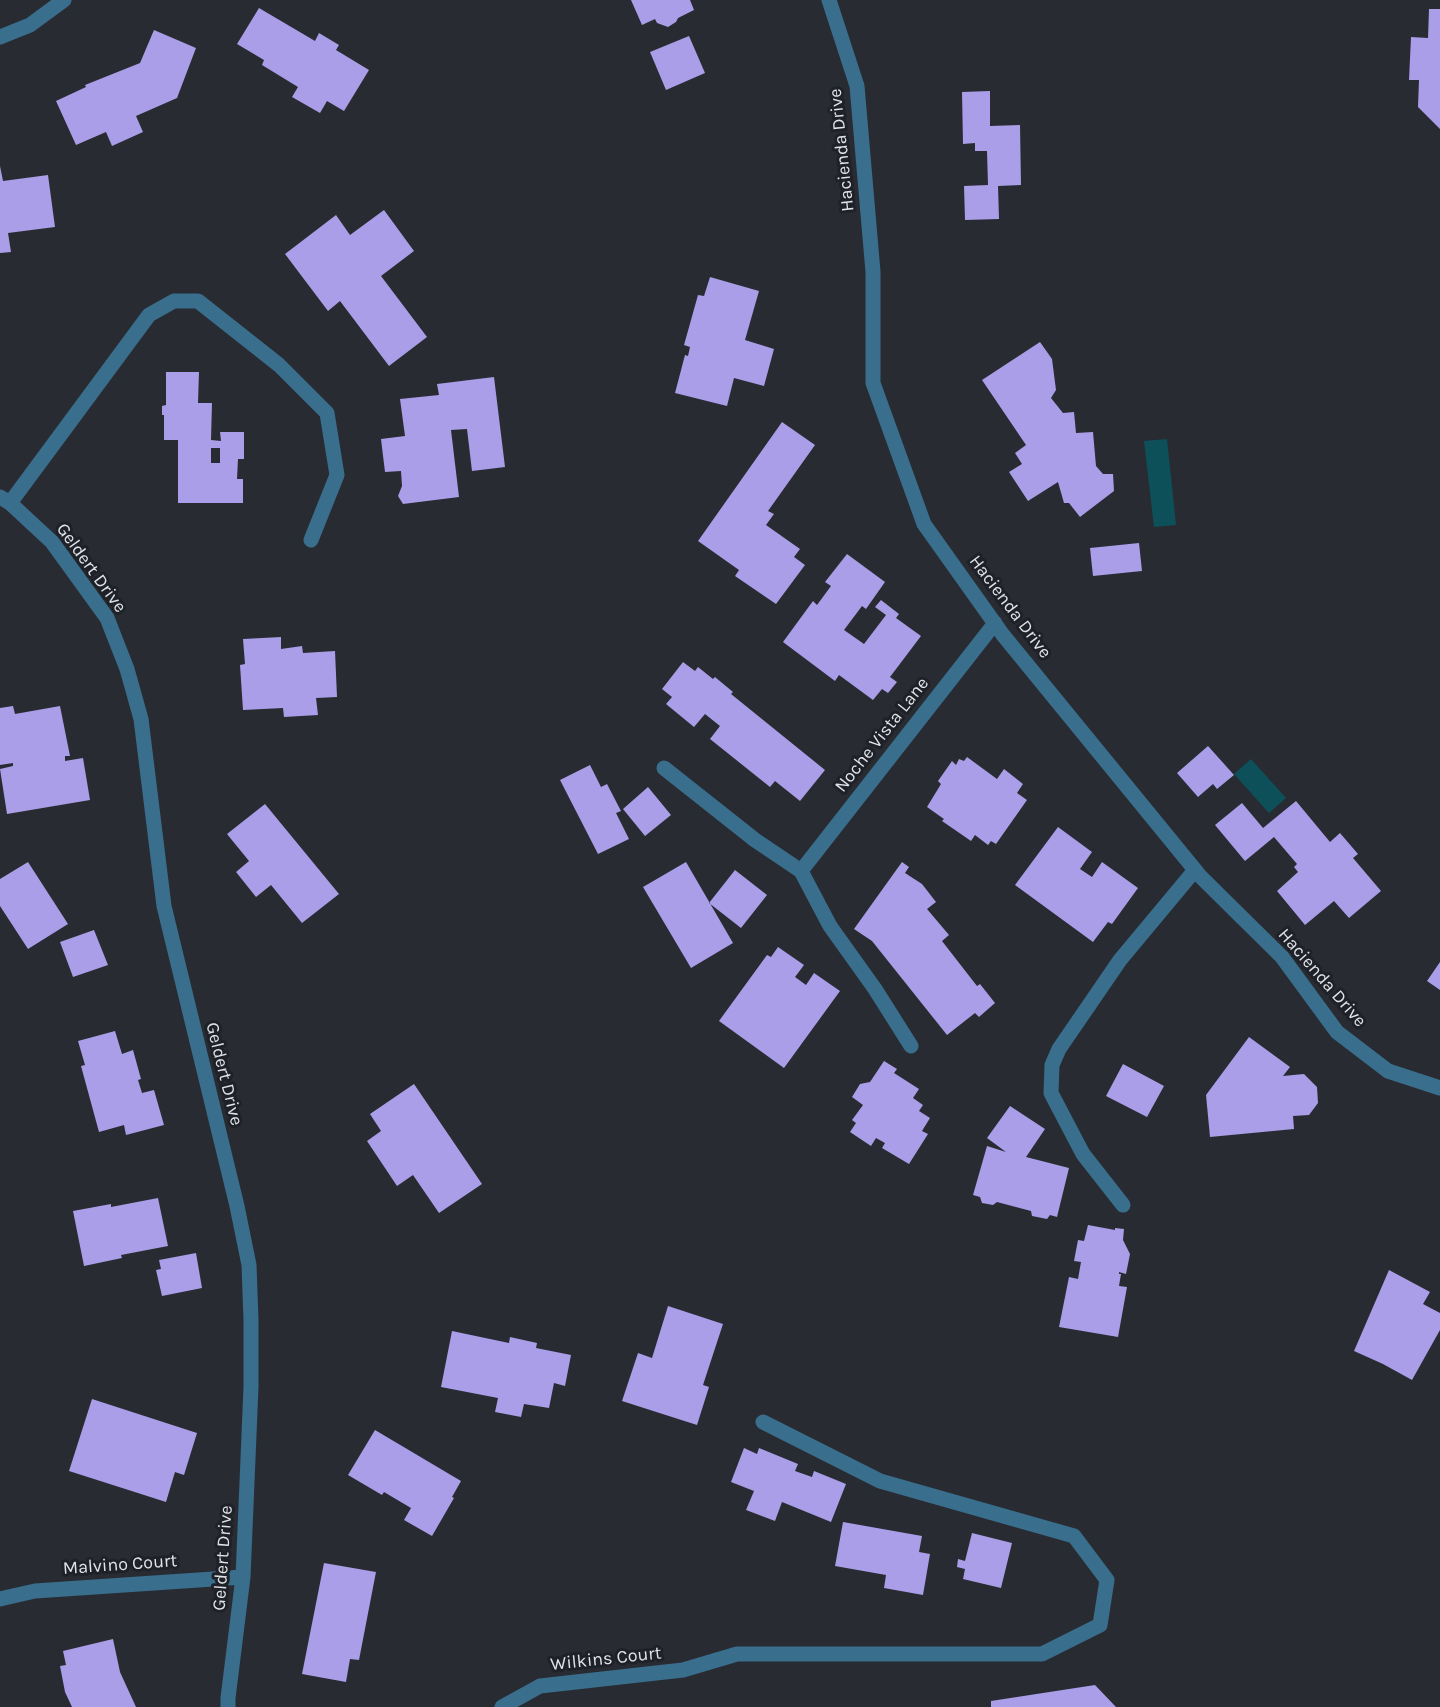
<!DOCTYPE html>
<html>
<head>
<meta charset="utf-8">
<style>
	body { margin:0 }
	canvas { display:block; background:#282b32 }
</style>
</head>
<body>
<canvas width="1440" height="1707"></canvas>
<script>
const context = document.querySelector('canvas').getContext('2d');
context.lineJoin = 'round';
function paint(path, color) { context.fillStyle = color; context.fill(path, 'evenodd'); }
function trace(path, color, width, dash) { context.strokeStyle = color; context.lineWidth = width; context.lineCap = dash ? 'butt' : 'round'; context.setLineDash(dash || []); context.stroke(path); }
function drawText(font, color, halo, rows, align = 'center') {
  context.font = font + ' Karla,sans-serif'; context.lineWidth = 6; context.setLineDash([]); context.textBaseline = 'middle'; context.strokeStyle = halo; context.fillStyle = color; for (const [text, x, y, turn = 0] of rows) {
    context.save(); context.translate(x, y); context.rotate((+turn || 0) * Math.PI / 180); context.textAlign = isNaN(turn) ? turn : align; if (halo) context.strokeText(text, 0, 0); context.fillText(text, 0, 0); context.restore();
  }
}
paint(new Path2D(`
	M1167,439L1176,525L1154,527L1144,441Z
	M1251,759L1286,798L1269,813L1234,774Z`), '#0d5059');
paint(new Path2D(`
	M631,0H690L694,10L678,18L676,22L668,27L657,23L655,19L642,25Z
	M259,8L315,41L319,33L339,45L336,50L369,70L344,111L327,101L320,113L292,97L298,87L262,65L264,60L237,44Z
	M1429,9H1440V129L1418,107L1419,80H1409L1411,37L1428,38Z
	M154,30L196,48L177,98L136,116L143,132L112,146L106,132L76,145L56,101L86,87L85,85L140,63Z
	M689,36L705,73L666,90L650,52Z
	M990,91V126L1020,125L1021,185L998,186L999,219L965,220L964,186L988,185L987,151H975V143L963,144L962,92Z
	M0,166L3,181L48,175L55,227L8,233L11,252L0,253Z
	M384,210L414,251L381,276L427,337L389,366L340,301L328,311L285,254L336,215L350,235Z
	M710,277L759,291L745,340L774,349L764,386L734,378L727,406L675,393L685,355L688,356L690,347L684,345L698,295L704,296Z
	M1040,342L1052,359L1056,390L1051,398L1063,413L1074,412L1076,433L1093,432L1096,466L1103,474H1113L1114,491L1080,517L1069,503H1064L1058,482L1028,501L1009,472L1022,464L1015,453L1026,445L982,380Z
	M166,372H199L198,403H212L211,440L221,441L220,432H244V459H238L237,479H243V503H178V440H164V415H162V406L166,405ZM211,448H220V463H211Z
	M494,377L505,467L472,471L467,429L451,430L459,497L403,504L398,496L402,486L401,471L385,472L381,439L405,436L400,399L439,395L437,384Z
	M782,422L815,445L768,511L774,514L766,525L800,549L794,557L805,565L776,604L735,576L739,570L698,541Z
	M1139,543L1142,571L1093,576L1090,548Z
	M847,554L885,582L866,609L862,606L844,630L864,644L886,615L875,607L881,600L899,614L896,618L921,636L890,677L897,682L888,693L882,689L873,700L839,675L835,681L783,642L813,601L817,605L831,586L825,582Z
	M281,637V649L302,646L303,653L335,651L337,697L316,698L318,715L284,717L283,708L243,710L240,665L245,664L243,639Z
	M683,662L695,671L698,667L713,679L715,677L733,692L731,694L825,770L800,801L775,781L770,787L710,739L720,726L705,714L694,727L666,704L672,697L662,689Z
	M13,706L15,714L60,706L70,756H65V761L83,758L90,800L7,814L0,769L13,766V763L0,765V708Z
	M1208,746L1234,775L1217,789L1213,784L1198,797L1177,773Z
	M967,757L997,779L1004,769L1023,784L1017,793L1027,800L996,844L991,841L988,845L975,835L971,841L942,821L944,819L927,807L941,784L938,781L952,761L956,765L959,759L964,761Z
	M590,765L601,787L607,784L621,811L616,813L629,839L598,854L560,780Z
	M648,787L671,815L645,836L623,809Z
	M1296,801L1330,842L1340,833L1358,854L1353,858L1381,891L1349,918L1334,901L1305,925L1277,891L1298,872L1294,867L1297,864L1274,837L1245,861L1215,825L1242,803L1263,828Z
	M265,804L339,894L302,923L271,885L256,897L236,872L249,861L227,834Z
	M1058,827L1092,852L1080,869L1092,877L1102,862L1138,888L1112,924L1108,922L1093,942L1015,885Z
	M28,862L68,924L28,949L0,906V879Z
	M686,862L733,943L691,968L643,887Z
	M902,862L909,867L905,873L922,884L936,902L927,909L949,935L942,941L977,986L980,984L995,1003L979,1017L975,1013L947,1035L872,941L854,929Z
	M735,870L767,895L741,928L709,903Z
	M94,930L108,965L73,977L60,942Z
	M778,947L804,965L795,977L806,985L814,973L840,991L784,1068L719,1021L767,955L771,957Z
	M1440,962V990L1427,981Z
	M115,1031L122,1054L133,1050L141,1079L138,1080L142,1093L154,1090L164,1125L126,1135L124,1125L99,1132L81,1066L85,1065L78,1041Z
	M1249,1037L1290,1067L1283,1076L1304,1074L1317,1087L1318,1103L1309,1115L1293,1116L1294,1129L1210,1137L1206,1095Z
	M884,1061L897,1069L894,1073L919,1089L913,1098L923,1105L919,1111L930,1118L922,1131L928,1134L909,1164L882,1148L885,1143L876,1138L871,1146L850,1132L856,1123L852,1120L863,1105L852,1097L860,1084L870,1082Z
	M1123,1064L1164,1086L1147,1117L1106,1096Z
	M414,1084L482,1184L439,1213L413,1175L397,1186L367,1141L381,1131L370,1114Z
	M1010,1106L1045,1129L1026,1157L1069,1168L1057,1217L1050,1215L1047,1219L1032,1216L1031,1211L997,1202L993,1205L982,1203L980,1197L973,1195L987,1146L1006,1152L987,1138Z
	M158,1198L168,1246L121,1255L122,1258L84,1266L73,1211L111,1204V1207Z
	M1088,1225L1115,1230V1228L1124,1229L1123,1240L1130,1254L1126,1274L1119,1272V1274H1121L1119,1286L1127,1287L1118,1337L1059,1327L1069,1277L1078,1279L1081,1262L1074,1261L1078,1240L1084,1241Z
	M196,1253L202,1288L162,1296L156,1270L161,1269L159,1260Z
	M1389,1270L1430,1292L1423,1304L1440,1313V1330L1412,1380L1383,1364L1354,1351Z
	M668,1306L723,1324L703,1385L709,1387L697,1425L622,1401L638,1353L652,1358Z
	M452,1331L509,1343L510,1337L537,1343L536,1348L571,1355L565,1386L554,1383L549,1408L524,1404L521,1417L495,1412L498,1398L441,1387Z
	M92,1399L197,1433L184,1475L175,1472L166,1502L69,1471Z
	M375,1430L461,1481L452,1497L454,1498L432,1536L404,1520L411,1508L384,1492L382,1495L348,1475Z
	M744,1448L757,1454L759,1448L798,1464L795,1471L812,1477L814,1471L846,1484L831,1522L782,1502L775,1521L746,1510L754,1491L731,1482Z
	M843,1522L922,1536L919,1552L930,1554L923,1595L884,1588L886,1575L835,1566Z
	M972,1533L1012,1543L1001,1588L963,1579L965,1569L957,1567L958,1559L965,1561Z
	M324,1563L376,1572L359,1660L350,1659L346,1682L302,1674Z
	M113,1639L120,1672L136,1707H72L65,1692L60,1666L66,1665L63,1651Z
	M1095,1685L1116,1707H991V1701Z`), '#a99ee7');
trace(new Path2D(`
	M10,503L149,315L174,301H198L279,365L327,413L337,475L311,540
	M664,768L755,840L801,871L830,926L875,989L911,1046
	M1123,1205L1083,1154L1051,1093L1052,1065L1059,1049L1120,960L1195,870`), '#396e8d', 15);
trace(new Path2D(`
	M829,0L857,86L873,272V383L924,524L1003,635L1200,876L1282,957L1337,1032L1388,1071L1440,1088
	M0,37L30,25L64,0
	M0,497L10,503L52,542L107,618L127,669L141,719L164,906L237,1206L249,1265L251,1320V1387L243,1577L228,1698V1707
	M801,871L995,623
	M0,1599L35,1591L243,1577
	M502,1707L540,1686L683,1670L737,1654H1042L1100,1625L1107,1580L1074,1536L880,1481L763,1422`), '#396e8d', 15);
drawText('18px', '#e0e3e7', '#1e2228', [
	["Hacienda Drive",842,150,-96],
	["Geldert Drive",91,568,54],
	["Hacienda Drive",1010,607,53],
	["Noche Vista Lane",882,735,-52],
	["Hacienda Drive",1322,978,49],
	["Geldert Drive",224,1074,76],
	["Geldert Drive",223,1558,-86],
	["Malvino Court",120,1565,-4],
	["Wilkins Court",606,1659,-6]
]);
</script>
</body>
</html>
